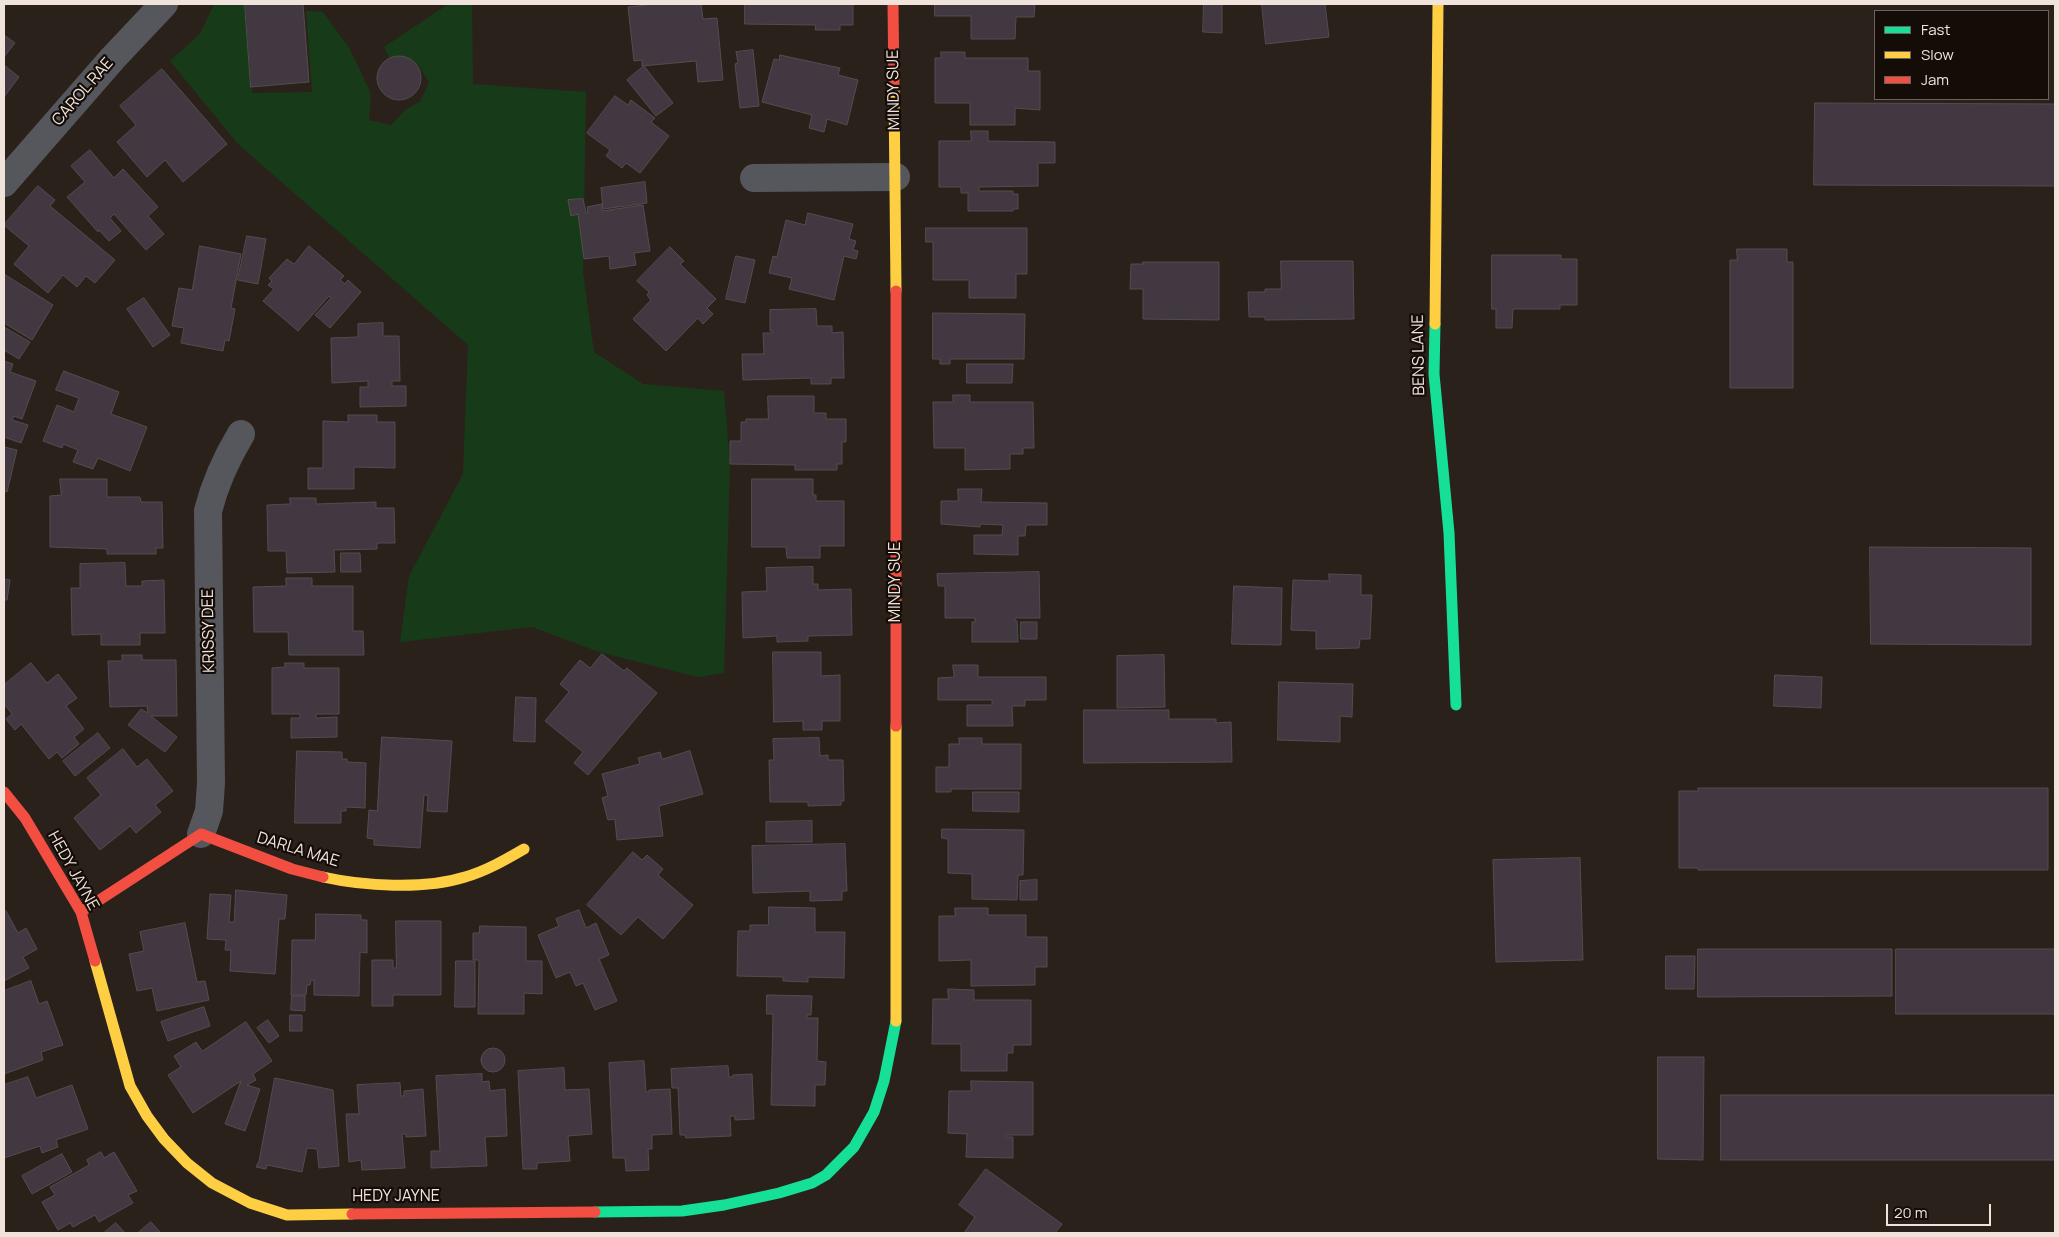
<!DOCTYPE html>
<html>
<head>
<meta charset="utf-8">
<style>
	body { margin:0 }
	#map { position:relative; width:2059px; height:1237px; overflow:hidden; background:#2b211b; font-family:Manrope,sans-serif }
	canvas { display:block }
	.frame { position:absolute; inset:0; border:5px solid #f0e3db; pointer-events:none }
	.legend { position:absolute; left:1874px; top:10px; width:175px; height:90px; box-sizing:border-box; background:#140c07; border:1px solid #6c625c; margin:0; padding:6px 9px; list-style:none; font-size:15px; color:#f0e3db }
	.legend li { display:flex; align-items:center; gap:10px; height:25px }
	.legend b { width:25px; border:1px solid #6c625c }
	.scale { position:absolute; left:1886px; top:1204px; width:105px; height:22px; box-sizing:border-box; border:2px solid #f0e3db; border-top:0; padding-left:6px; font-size:15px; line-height:18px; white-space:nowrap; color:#f0e3db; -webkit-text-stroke:4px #140c07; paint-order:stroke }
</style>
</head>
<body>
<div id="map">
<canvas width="2059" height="1237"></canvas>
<div class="frame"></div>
<ul class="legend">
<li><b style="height:6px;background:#16e098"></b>Fast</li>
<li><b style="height:6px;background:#ffcf43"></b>Slow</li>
<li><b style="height:6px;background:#f24e42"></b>Jam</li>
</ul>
<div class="scale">20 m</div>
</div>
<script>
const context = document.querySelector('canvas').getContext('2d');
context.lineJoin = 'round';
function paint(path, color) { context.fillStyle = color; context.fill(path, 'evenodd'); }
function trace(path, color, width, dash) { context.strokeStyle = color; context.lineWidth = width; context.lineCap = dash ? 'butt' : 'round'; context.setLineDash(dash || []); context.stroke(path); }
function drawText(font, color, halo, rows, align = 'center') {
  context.font = font + ' Manrope,sans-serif'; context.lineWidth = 4.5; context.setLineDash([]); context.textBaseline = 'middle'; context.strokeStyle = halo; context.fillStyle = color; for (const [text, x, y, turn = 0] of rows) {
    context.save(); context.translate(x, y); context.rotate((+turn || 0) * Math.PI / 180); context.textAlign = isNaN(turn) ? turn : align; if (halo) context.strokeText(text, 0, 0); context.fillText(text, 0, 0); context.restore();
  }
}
paint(new Path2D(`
	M214,4H244L252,93L312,92L306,11L323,12L350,49L371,94L369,120L391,125L406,109L420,102L429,82L418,65L390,60L384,47L447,5L472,4L473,84L586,92L583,272L594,352L643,384L724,391L730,466L724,673L698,677L599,652L532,627L400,642L409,576L463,474L468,345L238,144L170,61L200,34Z`), '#173b18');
const building = new Path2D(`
	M245,4H303L309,82L251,87Z
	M647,4H701L703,19L717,18L723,80L698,82L696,61L642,66V60L634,61L628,7L647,5Z
	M745,4H853V25H840V30H815L816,25L745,24Z
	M935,4H1035L1034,17H1016L1015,39H971V16H935Z
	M1204,4H1222V33L1203,32Z
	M1262,4H1325L1329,37L1266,44Z
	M4,35L15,43L4,57Z
	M753,50L759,106L740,108L735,64L738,63L736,52Z
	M941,52H965V58H1028V71H1040V110L1015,108V125H970V103H935V58H941Z
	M780,55L840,68L838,75L858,80L847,125L827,119L824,132L809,128L812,115L762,102L774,59L779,60Z
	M377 78a22 22 0 1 1 44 0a22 22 0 1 1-44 0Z
	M4,65L19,77L4,97Z
	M644,66L673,103L656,116L627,80Z
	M162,69L227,144L183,182L165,160L147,177L117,142L136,125L120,106Z
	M615,96L628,105L631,100L655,118L651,122L669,136L640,173L626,163L622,168L606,156L610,150L587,133Z
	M1815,103L2055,104V186L1814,185Z
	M971,131H988V141L1055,142V163H1038V186L979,187V191H1013V194H1018V209H1013V211H968V193H961V187H939V141H971Z
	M90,150L114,178L123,169L158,207L148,216L164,234L146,250L114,214L110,218L121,231L109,241L99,230L98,232L67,197L85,182L71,166Z
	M645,182L647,203L603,209L601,188Z
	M38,186L55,200L50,206L115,260L95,283L86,276L77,287L63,275L48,293L14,264L29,246L4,225Z
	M583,199L586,213H588L587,207L602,204V211L643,205L650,251L634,253L636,265L610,269L609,256L584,259L578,214L571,216L568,200Z
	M808,213L853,224L849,239L856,241L853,250L858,251L856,259L844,256L834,300L789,289L792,278L769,273L773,256L777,257L786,220L805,225Z
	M926,228H1027V274H1016V298H969V280H933V242H926Z
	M247,236L266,239L258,284L238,280Z
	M200,246L241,254L231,308L235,309L229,341L225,340L223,351L181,343L184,328L172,326L179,288L192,290Z
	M309,246L344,276L340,280L345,284L348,280L361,292L330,328L315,315L331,298L329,296L298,331L263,301L274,289L268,285L272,281L269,278L287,259L294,264Z
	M670,247L684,261L680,264L716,299L707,308L713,314L703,324L698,318L666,351L633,319L651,300L647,295L649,292L637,281Z
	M1737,249H1787V262H1793V388H1730V260H1737Z
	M1492,255H1561V259H1577V305H1560V309H1513L1512,328H1496V309H1492Z
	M736,256L755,260L745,303L726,299Z
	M1281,261H1353L1354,319L1265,320V317H1249L1248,292H1265V289H1281Z
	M1143,262H1219V320L1143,319V289H1130L1131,264H1143Z
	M4,274L53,305L32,340L4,323Z
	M144,298L170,335L153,347L127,309Z
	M816,309L817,326H832V333L843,332L844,378H831V384H811V378L743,380L742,354H764L763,333H773V331H770V310Z
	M933,313L1025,314L1024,359H950V364H940V359H933Z
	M383,323V336H399L400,381H392V386H406V406L360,407V387H368V381L332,383L331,338L358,337V324Z
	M4,327L30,342L19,359L4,350Z
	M4,361L13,364L10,372L36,381L22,419L14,416L12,420L28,425L21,443L4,437Z
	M967,364H1013L1012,383H967Z
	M64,371L119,392L111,414L147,427L130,471L98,458L93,469L73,462L78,450L63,444L62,448L43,441L57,405L74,412L79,398L56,390Z
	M953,395H970V402H1033L1034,448H1023V454H1010V469L965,470V448H934L933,402H953Z
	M768,396H814V413H826V419H846V442H842V464H837V470H795V465L730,464V441H741V422H746V419H768Z
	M348,415H377V422H395V468L354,467V489H308V468H323V421L348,422Z
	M4,447L17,450L7,492L4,491Z
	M60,479H107V497H140L141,502H162L163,548H156V554H107V549L50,547V496L61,495Z
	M752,479H813V495H816V501H844V546H820V558H787L786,547H752Z
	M958,489H982L981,502L1047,503V525H1026L1025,536H1018V555L974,554V535H1002L1003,525L980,524V527L941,524V501H958Z
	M290,498H316V504L376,502V508H394L395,543H377V549L334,550L335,572L287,573L286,551H268L267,505L290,504Z
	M1870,547L2031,548V645L1871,644Z
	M341,553H360L361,572H341Z
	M125,563L126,586H142V581L164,580L165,633H140V645H101V634L72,635L71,588H80V564Z
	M813,567V584H818V590L851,589L852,635L808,636V641L777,642V636L743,638L742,592L767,591L766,568Z
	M1039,572L1040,618H1015V621H1017L1018,642H972V622H975V618H945V586H938L937,574Z
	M1329,574L1361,575V595H1372L1370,639H1360L1359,648L1316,649V631L1291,630L1293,580L1329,581Z
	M286,578H312V586H353V631H363L364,655H289L288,632H254L253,587L286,586Z
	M4,579L10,580L7,600H4Z
	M1234,586L1282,588L1281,645L1232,644Z
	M1021,622H1037V639H1021Z
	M773,652H821V676L840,675V721H822V730H803V721L774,722Z
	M602,654L624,671L627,668L657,693L588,775L574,763L583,752L545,721L569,692L560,684L580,660L590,668Z
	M122,655H142V660H176L177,716H151L177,737L165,752L128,725L141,709L148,713L147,706L110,707L108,661H122Z
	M1164,655L1165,707L1117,708V656Z
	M31,663L47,683L58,674L77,698L66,706L84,729L74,737L79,744L62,758L57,752L49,759L21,724L15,730L6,719L12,714L4,704V685Z
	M285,663H304V668H339V714H316V718L337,717V737L291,738V718H300V714H272V668L285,667Z
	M953,665H978V677H1046V700H1025V706H1012L1013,726H967V705H992V700H938V678L954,677Z
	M1775,675L1822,677L1821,708L1774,706Z
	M1279,682L1353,684L1352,717L1340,716V742L1278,740Z
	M516,697L536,698L535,742L514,741Z
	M1084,710H1169V719H1216V723L1231,722L1232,762L1084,763Z
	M98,733L110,748L75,776L63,761Z
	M382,737L452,741L447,812L427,811L428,795H424L420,848L374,845V839L367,838L369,810L377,811Z
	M819,738L820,756L828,755V760H843L844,801H841V805L808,806V802H770L769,760H774L773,739Z
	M959,738H982V744H1021V789H951V792H936V767H949V744H959Z
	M123,749L137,767L147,759L173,791L155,805L161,812L136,833L130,826L100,850L74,818L101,795L87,778Z
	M297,751L342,752V759H347V762L366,763L365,808L346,807V811H341V823H295Z
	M690,751L703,794L659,806L663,836L617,840L615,821V819L608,820L602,798L608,796L602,774L640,764L638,758L660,752L662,759Z
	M1698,788H2048V870H1698V868H1679V791H1698Z
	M973,792H1019V812L973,811Z
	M812,821V842H766V822Z
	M942,829L1024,830L1023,875H1018L1017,900L972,899V874L948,873V839L942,838Z
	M845,844L847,891H842V900L810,901V891L753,893L752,846Z
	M633,852L642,860L647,855L663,869L658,875L693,905L663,939L638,917L621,935L587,905Z
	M1580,858L1583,960L1496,962L1493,860Z
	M1037,880V900H1020V881Z
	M236,890L287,895L285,919H279L275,974L230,971L231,950H225L226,940L207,939L210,894L231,895L229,922H234Z
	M769,907L815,908V932H845L844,978L808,977V982L783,981V977L737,976L738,931H750V925H768Z
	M955,908H988V915H1026V937H1047V967H1035V985L971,986V960L939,961V916H955Z
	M579,910L586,928L596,923L609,955L599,959L617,1001L595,1010L583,983L576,986L570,972L556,978L538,935L559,926L556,919Z
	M6,911L18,933L26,928L37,949L23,957L29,968L4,981V912Z
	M316,914L361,915V920H367V953L360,952L359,996L314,995V980H311L310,985H307L306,995H291L292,940H315Z
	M396,921H441V995H393V1006H372V960H393V968H396Z
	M185,923L197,982L205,981L209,1000L157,1011L152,988L137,991L129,954L144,951L140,932Z
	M480,926L526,927V961H542V994L524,993V1014H478L479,960H473V933H479Z
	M1698,949H1892V996L1698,997Z
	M1896,949H2055V1014H1896Z
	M1666,956H1695L1694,989H1666Z
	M456,961H475V1007H455Z
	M31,981L39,1004L47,1001L63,1045L41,1052L43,1060L4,1074V991Z
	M948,989L974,990V1000H1031V1045H1013V1053H1007V1071H961V1044H932L933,999H948Z
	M767,995L812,996L811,1015H807V1018H818L817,1061L826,1062L825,1085H815V1106L771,1105L773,1014H767Z
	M292,996H305V1011L291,1010Z
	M204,1007L210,1026L168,1041L161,1022Z
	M290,1015H302V1031H290Z
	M268,1020L279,1036L269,1043L257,1028Z
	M246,1022L272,1061L253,1074L256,1080L247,1085L260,1089L245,1131L225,1124L241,1081L193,1113L168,1075L181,1067L174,1056L196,1042L202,1051Z
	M481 1060a12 12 0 1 1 24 0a12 12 0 1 1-24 0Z
	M1658,1057H1704L1703,1160L1658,1159Z
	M644,1061L646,1092H649V1090L670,1089L672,1134L652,1135V1149H648L649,1170L626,1171L625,1158H613L609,1063Z
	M728,1066L729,1077H733V1075L752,1074L754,1119L735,1120V1116H730L731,1136L686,1138L685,1135H680L678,1088H672L671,1069Z
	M564,1068L565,1090L589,1089L592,1134L568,1136L570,1161L537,1163V1169H523L518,1071Z
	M482,1074V1082L489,1081L490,1091L505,1089L507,1136L485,1137L487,1166L431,1168V1151H440L436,1076Z
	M28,1077L36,1098L72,1085L88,1129L56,1140L58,1147L42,1153L40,1146L4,1158V1085Z
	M275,1078L333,1090L339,1166L319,1168L317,1149L307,1148L302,1172L267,1165L266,1169L256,1167L259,1161Z
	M971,1081L1033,1082V1135H1006V1137H1013V1158L966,1157L967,1134L948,1133L949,1091H971Z
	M400,1083L401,1096H404V1091L423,1089L426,1136L406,1137V1134H402L405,1168L362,1170L361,1160L349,1162L346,1114H359L357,1085Z
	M1721,1095H2055V1160H1721Z
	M101,1152L104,1158L114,1152L137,1191L128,1195L133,1203L99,1222L95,1215L73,1227L70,1223L58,1230L42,1202L55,1195L50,1187L89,1165L87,1160Z
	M62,1154L72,1172L32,1194L22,1176Z
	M986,1169L1062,1224L1055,1233H964L975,1217L959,1205Z
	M151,1222L161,1233H138Z
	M116,1223L125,1233H104Z`);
paint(building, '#423841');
trace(building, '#534d4f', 1);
trace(new Path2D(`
	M754,178L896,177
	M4,183L113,58L164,4
	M201,834L209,811L211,783L208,511C215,483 226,459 241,434`), '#56575d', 28);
trace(new Path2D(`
	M1435,324L1434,374L1449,533L1456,705
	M595,1212L682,1211L724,1205L779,1193L812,1183L826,1175L854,1147L874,1112L884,1081L896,1021`), '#16e098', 11);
trace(new Path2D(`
	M894,89L896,291
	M1435,324L1438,4
	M896,726V1021
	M323,877C363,886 424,890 465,877C486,871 505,860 524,849
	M95,961L130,1086L147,1116L164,1139L187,1163L212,1183L250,1203L287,1215L352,1214`), '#ffcf43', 11);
trace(new Path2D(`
	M893,4L894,89
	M896,291V726
	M4,792L25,818L81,912L95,961
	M81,912L201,834L292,869L323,877
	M352,1214L595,1212`), '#f24e42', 11);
drawText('16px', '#f0e3db', '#140c07', [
	["MINDY SUE",894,90,-91],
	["CAROL RAE",83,92,-49],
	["BENS LANE",1419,355,-91],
	["MINDY SUE",896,582,-90],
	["KRISSY DEE",209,631,-91],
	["DARLA MAE",298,850,17],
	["HEDY JAYNE",73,871,61],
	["HEDY JAYNE",396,1197]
]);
</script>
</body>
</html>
